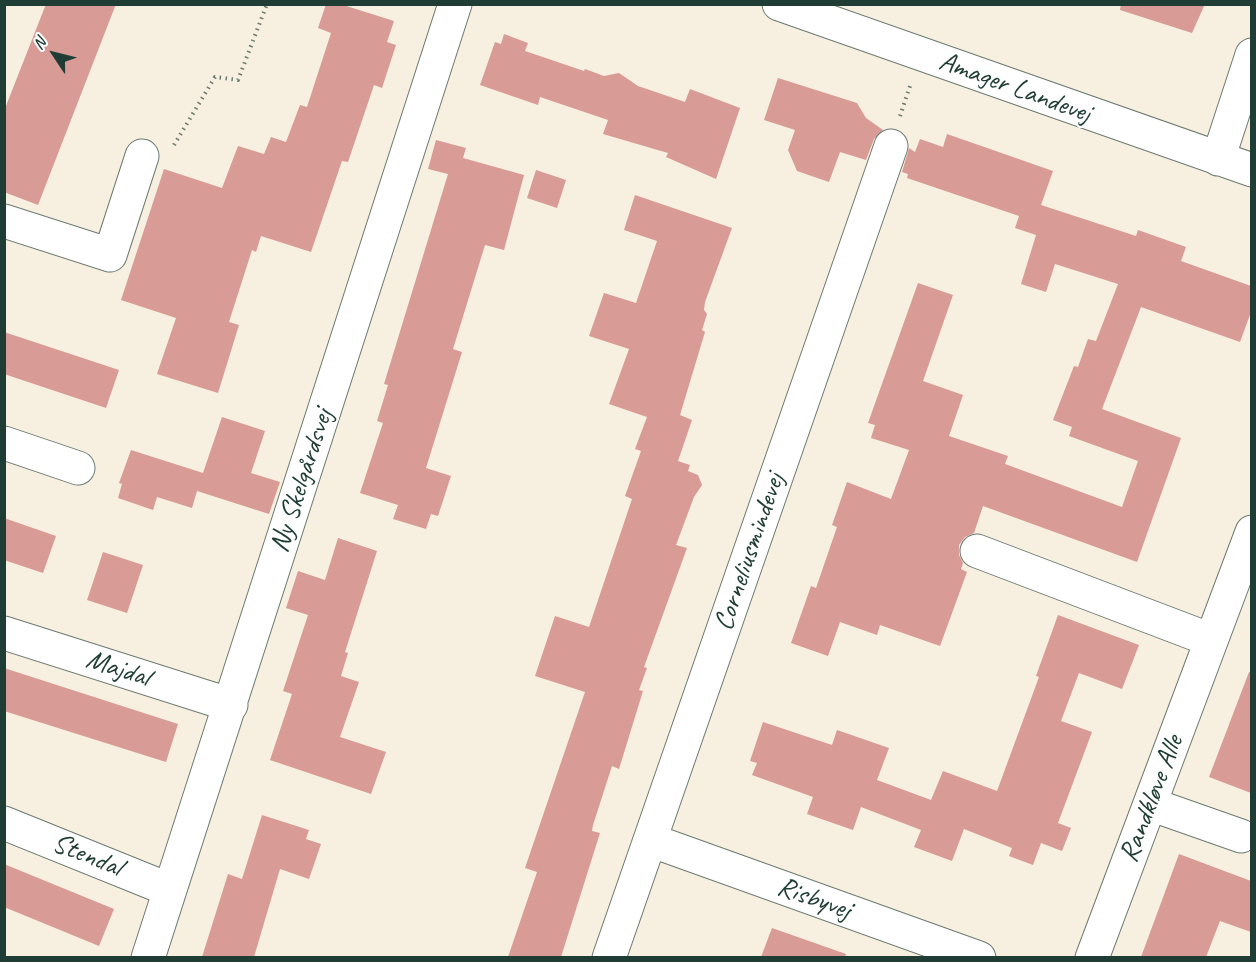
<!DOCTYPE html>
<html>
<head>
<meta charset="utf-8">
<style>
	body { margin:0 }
	#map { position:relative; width:1256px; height:962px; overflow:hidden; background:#f7efdf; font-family:Caveat,sans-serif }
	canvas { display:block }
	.frame { position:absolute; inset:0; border:6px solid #1f3d34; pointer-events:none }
	.north { position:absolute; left:24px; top:24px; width:60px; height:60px; -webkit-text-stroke:4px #fff; paint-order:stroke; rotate:305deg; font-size:16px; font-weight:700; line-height:24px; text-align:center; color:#1f3d34 }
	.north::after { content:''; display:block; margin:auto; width:21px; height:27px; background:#1f3d34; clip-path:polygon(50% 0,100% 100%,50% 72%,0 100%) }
</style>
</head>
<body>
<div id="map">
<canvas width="1256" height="962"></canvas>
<div class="frame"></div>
<div class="north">N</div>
</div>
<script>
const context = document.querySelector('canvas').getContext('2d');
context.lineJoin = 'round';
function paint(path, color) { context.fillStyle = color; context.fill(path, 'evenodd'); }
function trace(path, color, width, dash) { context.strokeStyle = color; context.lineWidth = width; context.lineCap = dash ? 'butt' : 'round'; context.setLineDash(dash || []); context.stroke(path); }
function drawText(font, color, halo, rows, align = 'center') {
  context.font = font + ' Caveat,sans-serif'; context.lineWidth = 4.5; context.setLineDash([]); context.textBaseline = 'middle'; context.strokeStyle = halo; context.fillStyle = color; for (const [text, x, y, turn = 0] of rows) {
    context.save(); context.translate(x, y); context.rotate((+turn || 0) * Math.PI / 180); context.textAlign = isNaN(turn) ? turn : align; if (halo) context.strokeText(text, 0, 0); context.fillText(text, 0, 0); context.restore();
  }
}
paint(new Path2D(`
	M46,4H116L38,205L4,192V111Z
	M326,4H340L394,21L387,42L396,45L382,88L374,85L348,162L342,161L311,252L261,236L256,252L252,250L229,322L239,325L218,393L157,374L176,318L121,300L164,169L222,188L238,146L264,154L271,137L286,142L300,105L307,107L331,33L318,28Z
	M1121,4H1205L1192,33L1120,10Z
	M504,34L528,43L525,51L584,71L585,69L604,76L619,73L638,86L685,102L690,89L740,108L716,179L666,157L668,153L603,134L608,120L540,97L538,105L480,85L495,42L501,44Z
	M778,78L857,103L866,118L883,130L874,139L866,160L840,152L829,182L797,171L788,150L795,130L764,120Z
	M947,134L1053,171L1041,205L1136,236L1138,230L1186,247L1181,261L1251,286V312L1240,342L1141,307L1102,409L1181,438L1137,562L983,506L974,533L965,537L959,545V555L963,563L961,569L967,572L940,646L880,625L877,635L840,622L828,656L791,643L811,586L816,588L837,527L832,525L847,482L891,499L909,450L871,438L875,425L868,423L918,283L953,295L923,381L963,395L949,436L1008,456L1005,464L1122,507L1138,461L1069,436L1072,427L1053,420L1074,366L1078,367L1088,339L1096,341L1118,284L1055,264L1046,292L1021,284L1036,235L1015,228L1019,216L907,178L908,174L902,172L909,148L915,152L920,139L943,147Z
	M436,140L466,148L463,158L524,175L504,250L485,245L453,349L462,352L426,468L451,476L438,516L431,514L426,529L393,519L398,505L360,493L383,423L377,421L388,385L384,384L448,174L428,169Z
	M536,170L566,180L557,208L527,198Z
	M635,195L732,228L705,302L704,310L707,314L702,330L705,332L680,415L692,420L678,461L690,465L688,471L698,475L702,485L694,497L676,545L687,548L644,667L647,668L639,690L643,691L619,769L612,766L593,825L592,831L600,833L561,957H508L537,872L525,868L585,692L535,676L555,616L589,627L632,499L625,496L641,451L635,449L647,417L609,404L629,349L589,336L604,293L636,303L657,241L624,230Z
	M4,332L119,370L106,408L4,374Z
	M222,417L265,431L251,473L280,482L269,514L197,491L192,508L157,497L153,510L118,498L122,484L119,483L131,450L203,473Z
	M4,518L56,536L43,573L4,560Z
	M338,538L377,551L345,652L348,653L341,676L359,682L340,737L386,752L371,794L270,760L292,694L283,691L308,615L286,608L298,571L325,580Z
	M103,552L143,565L127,613L87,600Z
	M1058,615L1139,645L1122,689L1079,673L1061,721L1092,732L1058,823L1071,828L1062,851L1041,843L1033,865L1009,856L1012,848L964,829L952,861L914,847L921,830L861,807L853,830L807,814L813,797L752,775L757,763L750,761L763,722L832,745L837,730L889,748L877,780L931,800L943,771L997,791L1039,677L1036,676Z
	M4,668L178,724L166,762L4,711Z
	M1249,672H1251V793L1209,777Z
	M262,815L309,830L306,839L321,844L309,879L280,869L254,957H202L228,874L242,879Z
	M1179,854L1251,881V932L1220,921L1206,957H1141Z
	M4,864L114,909L99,946L4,907Z
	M772,928L846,954L845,957H761Z`), '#d89b96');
const minor = new Path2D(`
	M779,4L1252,170
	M1218,159L1252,55
	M4,221L110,255L142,156
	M4,443L78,468
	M977,551L1211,640
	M4,633L231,705
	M1150,804L1241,836
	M4,823L170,890
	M650,840L979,958
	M148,958L455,4
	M609,958L891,146
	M1092,958L1252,532`);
trace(minor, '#6b7b70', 35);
trace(new Path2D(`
	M900,116L911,83
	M174,145L215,77L238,80L267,4`), '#6b7b70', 4, [1.5, 4.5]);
trace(minor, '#fff', 33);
drawText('28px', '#1f3d34', '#fff', [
	["Amager Landevej",1015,88,20],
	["Ny Skelgårdsvej",302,481,-72],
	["Corneliusmindevej",750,552,-71],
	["Majdal",118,669,18],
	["Randkløve Alle",1152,799,-69],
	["Stendal",87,856,22],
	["Risbyvej",814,899,20]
]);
</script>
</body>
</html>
